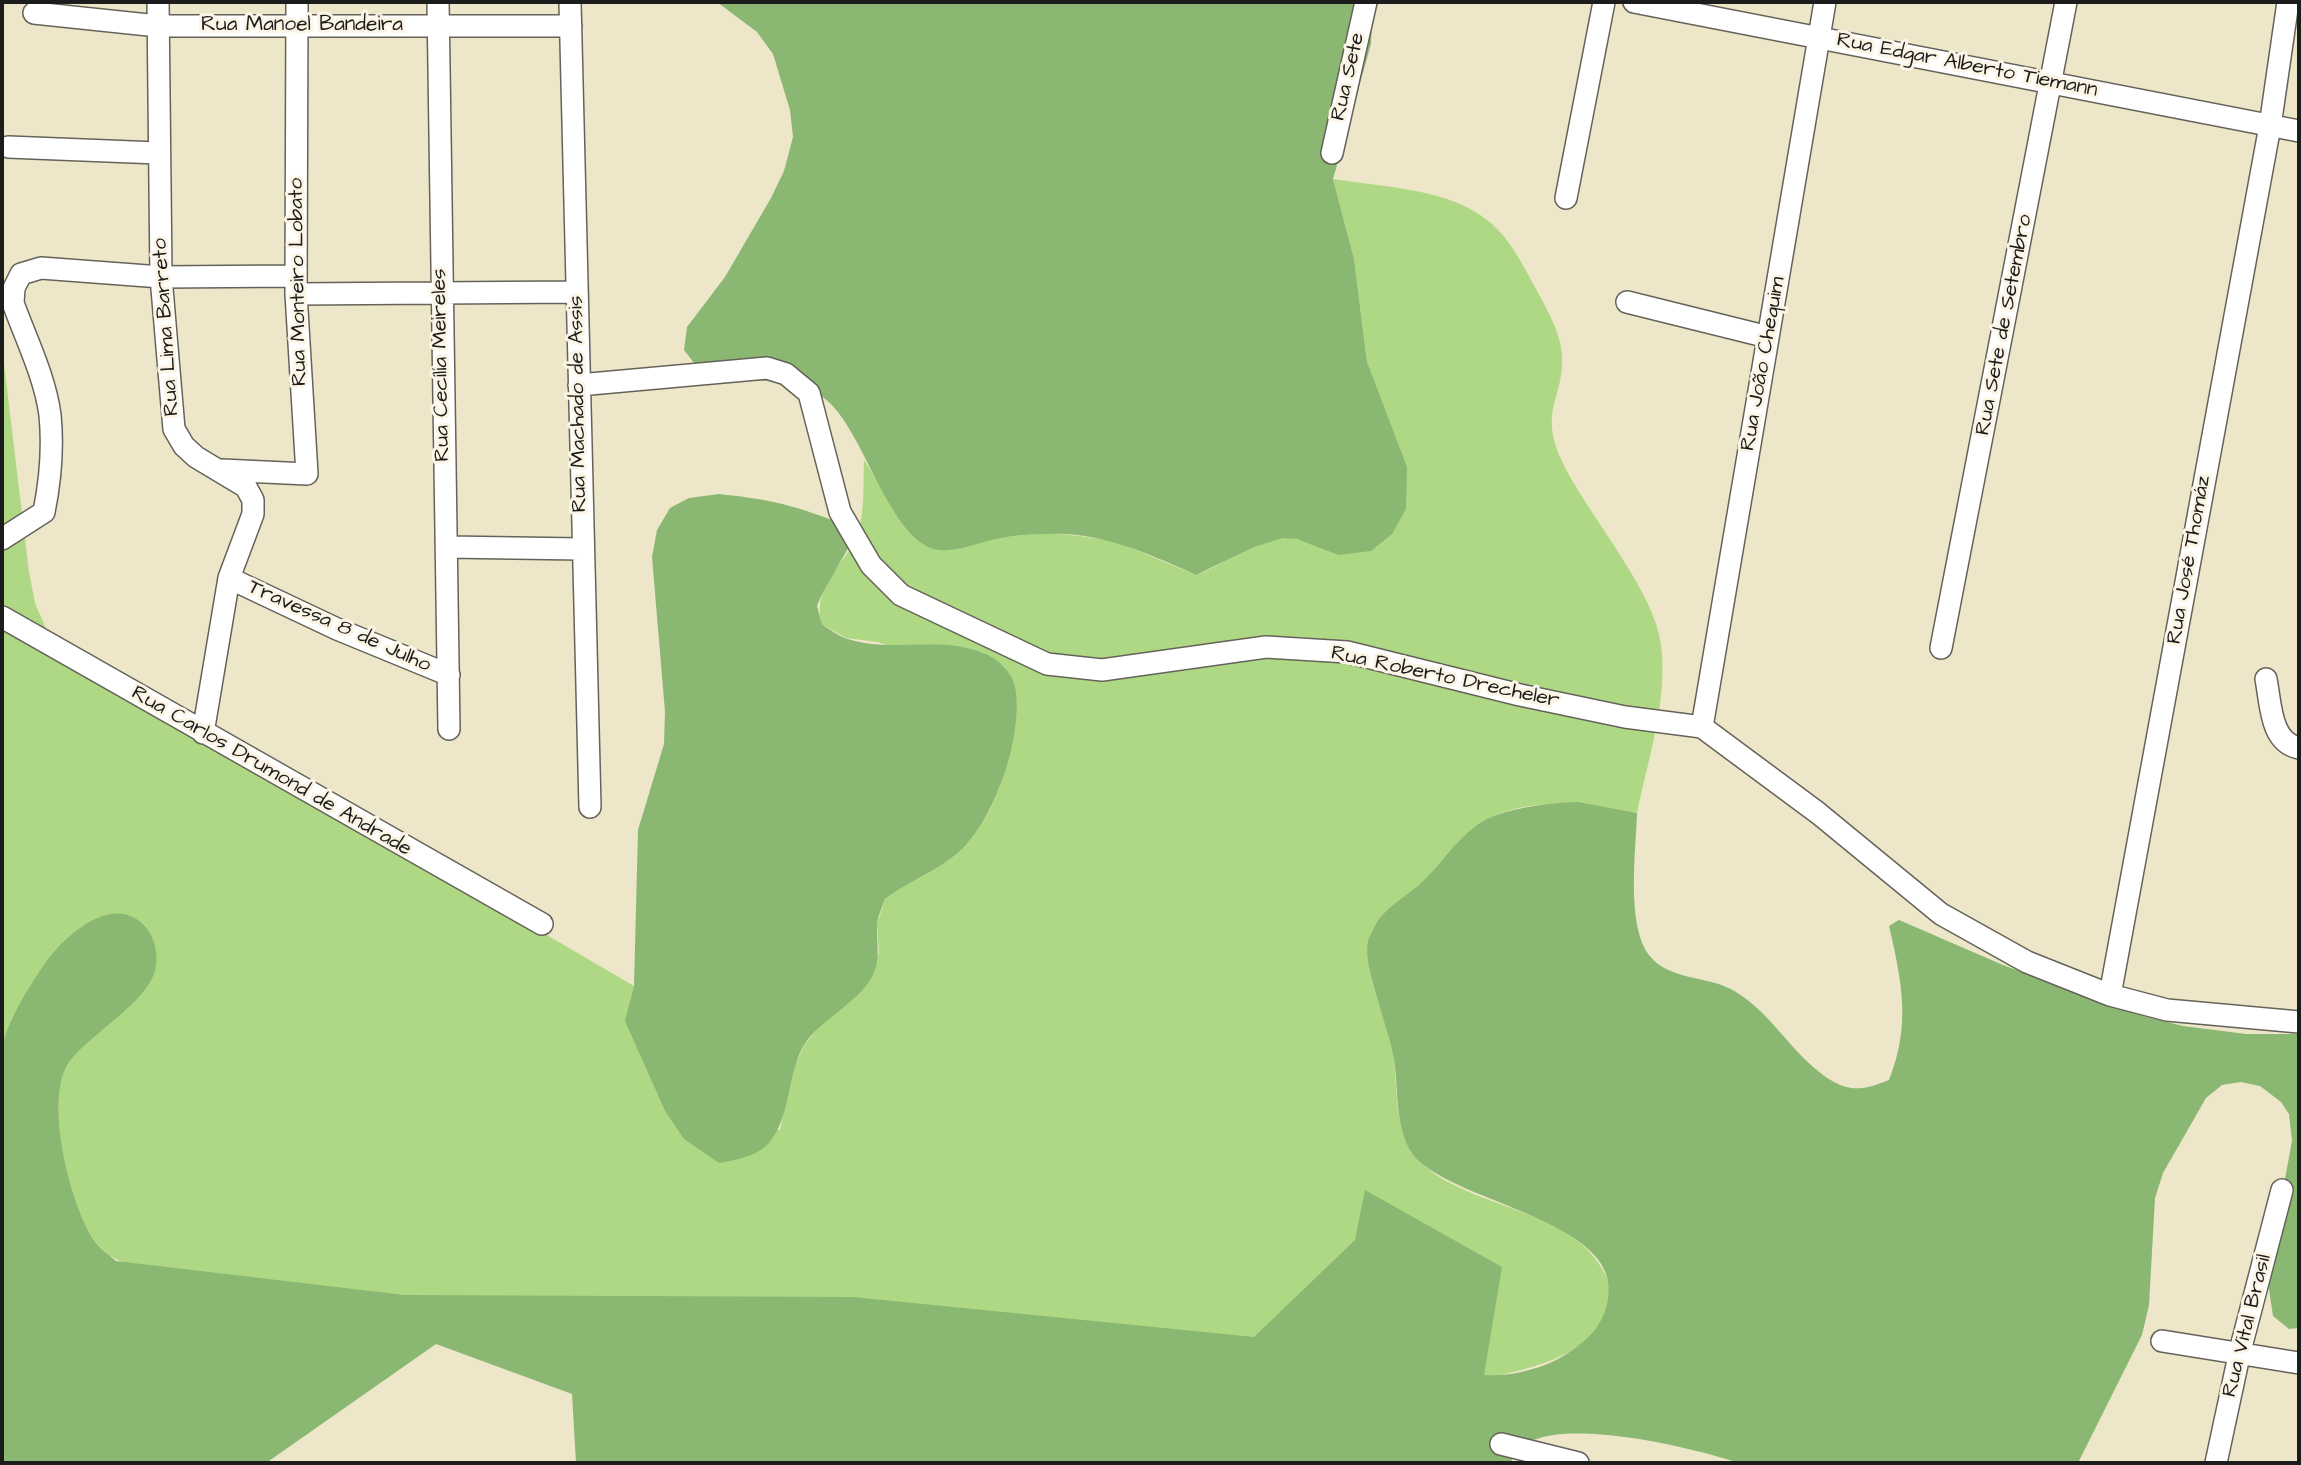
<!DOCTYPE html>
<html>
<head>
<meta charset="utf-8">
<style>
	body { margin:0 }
	#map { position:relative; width:2301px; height:1465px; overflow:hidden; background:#ede6c9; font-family:"Architects Daughter",sans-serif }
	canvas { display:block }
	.frame { position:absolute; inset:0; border:4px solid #1c1c1c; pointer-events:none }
</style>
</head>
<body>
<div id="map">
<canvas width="2301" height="1465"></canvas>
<div class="frame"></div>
</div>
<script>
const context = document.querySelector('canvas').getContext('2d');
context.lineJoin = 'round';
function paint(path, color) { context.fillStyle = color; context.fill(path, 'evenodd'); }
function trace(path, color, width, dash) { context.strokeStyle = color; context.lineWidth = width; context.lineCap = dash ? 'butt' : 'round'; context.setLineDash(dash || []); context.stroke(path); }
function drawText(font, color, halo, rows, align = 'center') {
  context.font = font + ' "Architects Daughter",sans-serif'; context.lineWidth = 6; context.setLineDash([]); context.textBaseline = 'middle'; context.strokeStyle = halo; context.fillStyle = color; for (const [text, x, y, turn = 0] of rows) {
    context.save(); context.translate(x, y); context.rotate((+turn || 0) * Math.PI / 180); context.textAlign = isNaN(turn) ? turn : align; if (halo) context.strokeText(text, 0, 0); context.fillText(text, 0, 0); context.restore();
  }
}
paint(new Path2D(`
	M1333,179C1388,188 1462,188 1501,233C1515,249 1525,269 1535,287C1546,308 1561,332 1562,356C1564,399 1539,409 1561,459C1585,512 1655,590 1661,645C1668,701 1648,759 1637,813C1578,802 1504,792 1458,842C1446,855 1435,869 1423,882C1410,894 1393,903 1382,916C1378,922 1369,965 1370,972C1375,998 1387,1023 1392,1049C1399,1082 1392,1129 1415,1156C1458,1209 1572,1205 1605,1274C1607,1278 1610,1284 1611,1288C1613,1348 1540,1367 1495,1376L773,1330L170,1275C145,1268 116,1266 98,1245C70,1213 46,1104 66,1066C82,1037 116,1016 140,995L32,982L2,1047V347L29,572L35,603L47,631L246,759L634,986L626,1021L665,1111L780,1130L795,1065L805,1044L825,1020L864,987L879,953L877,924L885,899C910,880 945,869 966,845C1003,804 1018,738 1015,684L877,642L846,638L822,624C811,584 847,566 858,531C865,511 863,482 864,460L909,531L949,550L1001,537L1050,533L1087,537L1117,542L1196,575C1226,565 1264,531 1298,539C1311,543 1325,550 1338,555L1377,393L1367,362L1354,259Z`), '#aed884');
paint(new Path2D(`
	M717,2H1373L1371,44L1333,179L1354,259L1367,362L1407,467L1406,509L1392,534L1371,551L1338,555L1297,539L1283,538L1254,547L1196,575C1149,554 1101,532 1049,534C1033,534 1016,535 1001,538C979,541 950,557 928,547C883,524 860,420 821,396C784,374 732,385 702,369C695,366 689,356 684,350L687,327L725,277L771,198L784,171L793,137L790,110L773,54L757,32Z
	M719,494C777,500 805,508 858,531L822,594L817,606L822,624C829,629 837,635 845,638C888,654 940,635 983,653C997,658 1012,672 1015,686C1024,732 997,813 965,846C944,869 910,880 885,899C882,907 878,916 877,925C876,941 881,956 874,972C864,1000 821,1018 804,1045C786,1076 792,1117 768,1144C755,1157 736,1160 719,1163L684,1139L665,1111L625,1021L634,986L638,830L664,744L665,712L652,557L657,530L670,508L689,498Z
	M1578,802L1637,813C1636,850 1626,924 1649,955C1670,982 1710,975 1736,992C1775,1016 1795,1060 1834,1082C1855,1093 1868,1088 1889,1080C1911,1025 1902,982 1889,926L1899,920L2003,965L2143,1016L2183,1026L2246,1034H2299V1328L2289,1329L2273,1316L2267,1276L2292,1141L2289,1114L2281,1102L2260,1086L2241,1082L2222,1085L2206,1098L2163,1173L2155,1198L2149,1305L2142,1335L2078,1463H1739C1699,1449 1524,1404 1511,1463H576L572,1394L436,1344L266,1463H2C2,1361 2,1259 2,1157C2,1130 0,1068 2,1046C10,1017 29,986 46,962C59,944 81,923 103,916C139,904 163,939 155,971C146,1003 90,1034 69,1062C43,1099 71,1210 96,1243C101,1250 110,1255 116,1261L404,1295L853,1297L1254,1337L1355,1240L1365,1190L1502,1267L1484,1375C1509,1377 1543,1369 1565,1355C1588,1340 1603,1327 1608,1299C1623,1221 1455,1203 1415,1157C1394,1132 1399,1090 1394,1060C1390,1029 1362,967 1368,941C1370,935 1376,923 1380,918C1391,904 1408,895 1421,883C1445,861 1462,828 1494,816C1521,806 1550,803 1578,802Z`), '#8ab872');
const minor = new Path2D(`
	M158,2L161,277L174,429L184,446L196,457L246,487L253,500V514L229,578L203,733
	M438,2L449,729
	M570,2L590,807
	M1634,2L2299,131
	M34,13L158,26H571
	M8,147L158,153
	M1332,153L1366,2
	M1566,198L1604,2
	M296,294L576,292
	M1627,302L1768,337
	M579,385L767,368L786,374L809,393L840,512L871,565L901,595L1047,664L1102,670L1266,647L1347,652L1520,695L1625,717L1702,727L1818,813L1941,914L2027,962L2110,995L2167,1010L2299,1022
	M222,470L307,474L296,294L297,2
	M2,539L44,512C50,482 53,445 50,415C45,377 26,339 13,303L14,288L21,274L41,268L161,277L296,276
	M447,547L581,549
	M229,578L337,629L449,675
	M2,617L542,924
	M1941,648L2066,2
	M2266,679C2271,704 2270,742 2299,748
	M1702,727L1825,2
	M2110,995L2270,126L2288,2
	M2162,1341L2299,1363
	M1501,1444L1578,1463
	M2216,1463L2240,1351L2282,1190`);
trace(minor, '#656359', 24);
trace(minor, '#fff', 21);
drawText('21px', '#1c1c1c', '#fcf5e5', [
	["Rua Manoel Bandeira",302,26],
	["Rua Edgar Alberto Tiemann",1967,66,11],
	["Rua Sete",1349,77,-77],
	["Rua Monteiro Lobato",299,282,-91],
	["Rua Sete de Setembro",2005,325,-79],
	["Rua Lima Barreto",167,327,-94],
	["Rua João Chequim",1764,364,-80],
	["Rua Cecília Meireles",442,365,-91],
	["Rua Machado de Assis",579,404,-91],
	["Rua José Thomáz",2190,560,-80],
	["Travessa 8 de Julho",339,627,24],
	["Rua Roberto Drecheler",1445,678,12],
	["Rua Carlos Drumond de Andrade",271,772,30],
	["Rua Vital Brasil",2248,1326,-76]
]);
</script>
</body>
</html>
